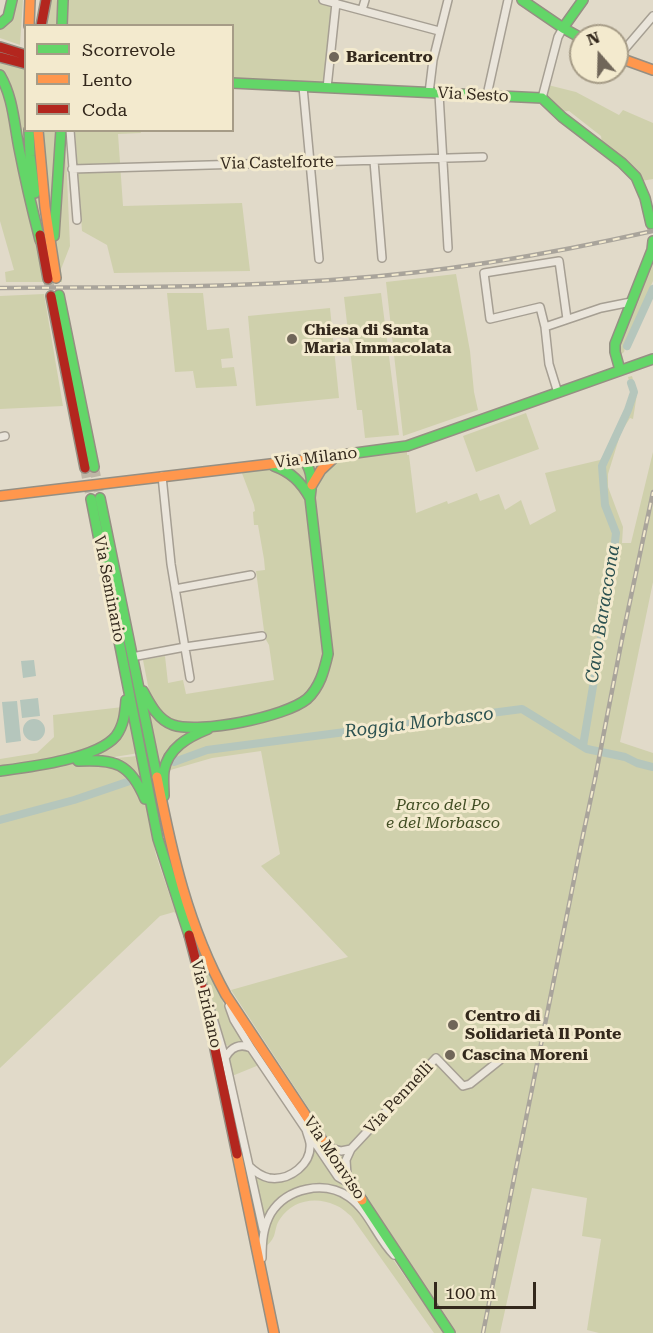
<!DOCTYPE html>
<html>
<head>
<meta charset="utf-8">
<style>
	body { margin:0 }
	#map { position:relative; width:653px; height:1333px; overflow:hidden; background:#e1dac9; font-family:"Roboto Serif",serif }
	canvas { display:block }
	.legend { position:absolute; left:24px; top:24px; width:210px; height:108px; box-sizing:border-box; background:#f3eace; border:2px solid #a69c87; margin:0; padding:8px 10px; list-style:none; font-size:18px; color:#33281c }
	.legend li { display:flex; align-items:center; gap:12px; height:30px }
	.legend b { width:30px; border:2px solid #a69c87 }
	.north { position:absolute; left:569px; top:24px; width:60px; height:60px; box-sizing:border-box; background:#f3eace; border:2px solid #a69c87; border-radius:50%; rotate:340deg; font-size:16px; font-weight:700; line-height:24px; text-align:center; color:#33281c }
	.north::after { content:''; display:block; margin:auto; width:21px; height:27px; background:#706659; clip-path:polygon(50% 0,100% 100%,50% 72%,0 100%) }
	.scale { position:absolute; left:434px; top:1282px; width:102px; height:27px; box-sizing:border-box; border:3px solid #33281c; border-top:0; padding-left:8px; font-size:18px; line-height:21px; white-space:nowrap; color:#33281c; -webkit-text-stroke:4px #f3eace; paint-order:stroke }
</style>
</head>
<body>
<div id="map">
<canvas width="653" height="1333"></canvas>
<ul class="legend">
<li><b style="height:8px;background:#63d668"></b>Scorrevole</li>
<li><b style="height:8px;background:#ff974d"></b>Lento</li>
<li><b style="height:8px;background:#b3261e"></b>Coda</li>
</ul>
<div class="north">N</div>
<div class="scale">100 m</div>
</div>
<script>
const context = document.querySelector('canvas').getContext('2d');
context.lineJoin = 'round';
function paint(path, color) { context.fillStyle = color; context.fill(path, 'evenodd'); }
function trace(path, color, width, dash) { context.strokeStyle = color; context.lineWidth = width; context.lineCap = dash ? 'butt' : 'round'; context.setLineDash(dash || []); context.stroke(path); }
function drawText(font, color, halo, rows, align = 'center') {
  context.font = font + ' "Roboto Serif",serif'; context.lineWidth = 6; context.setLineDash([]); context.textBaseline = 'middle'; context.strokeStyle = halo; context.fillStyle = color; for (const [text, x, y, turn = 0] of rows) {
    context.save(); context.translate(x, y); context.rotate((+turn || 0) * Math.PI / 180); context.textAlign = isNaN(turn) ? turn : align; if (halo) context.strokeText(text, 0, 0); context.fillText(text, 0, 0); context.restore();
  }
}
paint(new Path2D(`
	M15,0H23L20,45L0,38V30L5,27Z
	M52,0H58L57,25L46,26Z
	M67,0H321L335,4L326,87L233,84L232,26H67Z
	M0,60L25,66L26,130L65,131L70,246L61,269L62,282H6L5,272L14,270L0,221Z
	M548,85L576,92L619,115L623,110L653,123V179L641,181C630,167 618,152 602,143L601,136L569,111L560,112L546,96Z
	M75,131H140L141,133L118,134L123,206L242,203L250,271L114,273L107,245L82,231Z
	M653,257V281L627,340L624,352L618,357V343Z
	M456,274L470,351L474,392L478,410L403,436L386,282Z
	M167,293H203L207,330L229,328L233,358L221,359L222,368L234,367L237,386L196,388L193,371L175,372Z
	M381,293L399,435L365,438L362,410H357L344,297Z
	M44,294L63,406L0,409V296Z
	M330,308L339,398L256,406L248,316Z
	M632,376L637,394L633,419L630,418L621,432L608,474V487L623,527L622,543H631L653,452V582L620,742L653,753V1333H599L587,1330L601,1239L582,1236L587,1198L532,1188L500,1333H456L231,990L348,957L261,866L280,854L261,751L212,758L167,771L142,784L156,855L176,914L174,912L160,916L0,1068V759L37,753L54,737L53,715L123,707L151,701L143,660L165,656L168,683L183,680L186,694L274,680L269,645L265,638L256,571L265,570L264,559L258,525H254L253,512L255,511L254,505L240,468L407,446V455H409L416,513L447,501L448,504L477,493L480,501L499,494L505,510L521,500L530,525L556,511L545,473L600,460L607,453L632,393L628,377ZM157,750L158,754L96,760Z
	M526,413L539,449L476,472L463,436Z
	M195,942L220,993L228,1017L243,1040L241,1042L234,1043L228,1046L226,1045Z
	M243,1048L251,1053L259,1065L232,1076C228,1060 224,1053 243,1048Z
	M311,1141L444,1333H434L351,1216C346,1212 341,1207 335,1205C316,1196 292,1200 280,1219C276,1224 276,1230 274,1236C272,1241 268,1244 265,1248L252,1174C280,1193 317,1176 311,1141Z`), '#cfd0ac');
paint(new Path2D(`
	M34,660L36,676L23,678L21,661Z
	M38,698L40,716L22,718L20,700Z
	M17,701L21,741L6,743L2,702Z
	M23 730a11 11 0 1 1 22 0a11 11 0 1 1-22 0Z`), '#b5c6bc');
trace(new Path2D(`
	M627,346L653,289
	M583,746L610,585L616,533L605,505L602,466L628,410L634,392L631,383
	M174,762L207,750L522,709L587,749L625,757L637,763L653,767
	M0,820L74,800L127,782`), '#b5c6bc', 8);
trace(new Path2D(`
	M651,224L653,239`), '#beb6a6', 9, [9, 4.5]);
trace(new Path2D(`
	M48,279L51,296
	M94,467L100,498
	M85,468L91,499`), '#beb6a6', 10, [10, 5]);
const street = new Path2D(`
	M323,0L439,31
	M362,10L365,0
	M618,57L653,16
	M303,87L319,259
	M327,88L336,3
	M429,93L433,60L448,0
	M439,94L448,248
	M487,95L508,0
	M542,98L558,37L563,28
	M70,130L77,220
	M374,161L382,258
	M72,169L483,157
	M545,327L601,308L631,302
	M558,393L549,364L545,327L540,307L490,319L484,273L559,261L567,319
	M0,437L5,436
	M162,476L171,564L190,678
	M175,589L251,575
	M137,656L185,647L262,636
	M229,1006L234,1020L251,1048
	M210,1008L225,1058
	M306,1129C307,1134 309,1138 310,1143C312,1164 290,1181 269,1178C261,1176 255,1172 249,1166L225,1058C231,1047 240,1043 251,1048L338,1177L350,1184
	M328,1147L341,1151L351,1149
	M249,1166L263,1229
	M347,1175L346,1160L351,1149L436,1058L463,1086L470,1084L500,1060
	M262,1258C262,1242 263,1227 271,1213C287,1188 324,1180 349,1197C369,1211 377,1238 394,1255`);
const fast = new Path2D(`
	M522,0L563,28L581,38
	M0,24L8,17L12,0
	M62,26L63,0
	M563,28L583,0
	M0,75C13,97 14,123 19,148C25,179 32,209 40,240
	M232,83L542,98L562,117L622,163L636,177L645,198L651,224
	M29,130L30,156L35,193
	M54,236L61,130
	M59,295L94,467
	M620,370L615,352V344L652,250L653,241
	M304,460L407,446L653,359
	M274,466C291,472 301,482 310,498
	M100,498L157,777
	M91,499L158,839L189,935
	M143,691C150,704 158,720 173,725C200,734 285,717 307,699C320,687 324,671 328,654L310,498C312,484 313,472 304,460
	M78,761C115,759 130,763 145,799
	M0,771C30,767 97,759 116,736C124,725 125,713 126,700
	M164,796C164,788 163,779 164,771C168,748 188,737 208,729
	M362,1200L450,1333`);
const slow = new Path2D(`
	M29,26L30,0
	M617,57L653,70
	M38,130L45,207L56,278
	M312,485L321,470L337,455
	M0,496L304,460
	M157,777C172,854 188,926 226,995L362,1200
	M237,1154L274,1333`);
const jam = new Path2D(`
	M41,26L46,0
	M0,47L26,55
	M0,57L26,64
	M40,235L48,279
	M51,296L85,468
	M189,935L200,977L237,1154`);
trace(street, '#a69f93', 10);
trace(fast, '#958f83', 12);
trace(slow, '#958f83', 12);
trace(jam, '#958f83', 12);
trace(street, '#eae5db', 7);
trace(fast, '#63d668', 9);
trace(slow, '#ff974d', 9);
trace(jam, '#b3261e', 9);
const rail = new Path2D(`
	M0,288C115,287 230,288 344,279C448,272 551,254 653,231
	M483,1333L583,835L595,779L622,639L653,492`);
trace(rail, '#a9a49b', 4.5);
trace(rail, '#f3eace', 2, [7]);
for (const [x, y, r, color] of [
	[334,57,6,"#706659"],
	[292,339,6,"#706659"],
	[453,1025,6,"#706659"],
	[450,1055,6,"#706659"]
]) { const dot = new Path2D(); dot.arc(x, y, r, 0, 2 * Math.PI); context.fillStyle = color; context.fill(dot); trace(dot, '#f3eace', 2); }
drawText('bold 16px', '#33281c', '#f3eace', [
	["Baricentro",346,57],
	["Chiesa di Santa",304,330],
	["Maria Immacolata",304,348],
	["Centro di",465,1016],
	["Solidarietà Il Ponte",465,1034],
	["Cascina Moreni",462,1055]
], 'left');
drawText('16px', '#33281c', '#f3eace', [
	["Via Sesto",473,95,3],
	["Via Castelforte",277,163,-1],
	["Via Milano",316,458,-7],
	["Via Seminario",109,589,79],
	["Via Eridano",206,1004,77],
	["Via Pennelli",399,1098,-47],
	["Via Monviso",334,1158,56]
]);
drawText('italic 16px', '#424e24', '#f3eace', [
	["Parco del Po",443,805],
	["e del Morbasco",443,823]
]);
drawText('italic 18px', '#2c5251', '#f3eace', [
	["Cavo Baraccona",603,614,-81],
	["Roggia Morbasco",419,723,-7]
]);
</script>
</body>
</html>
